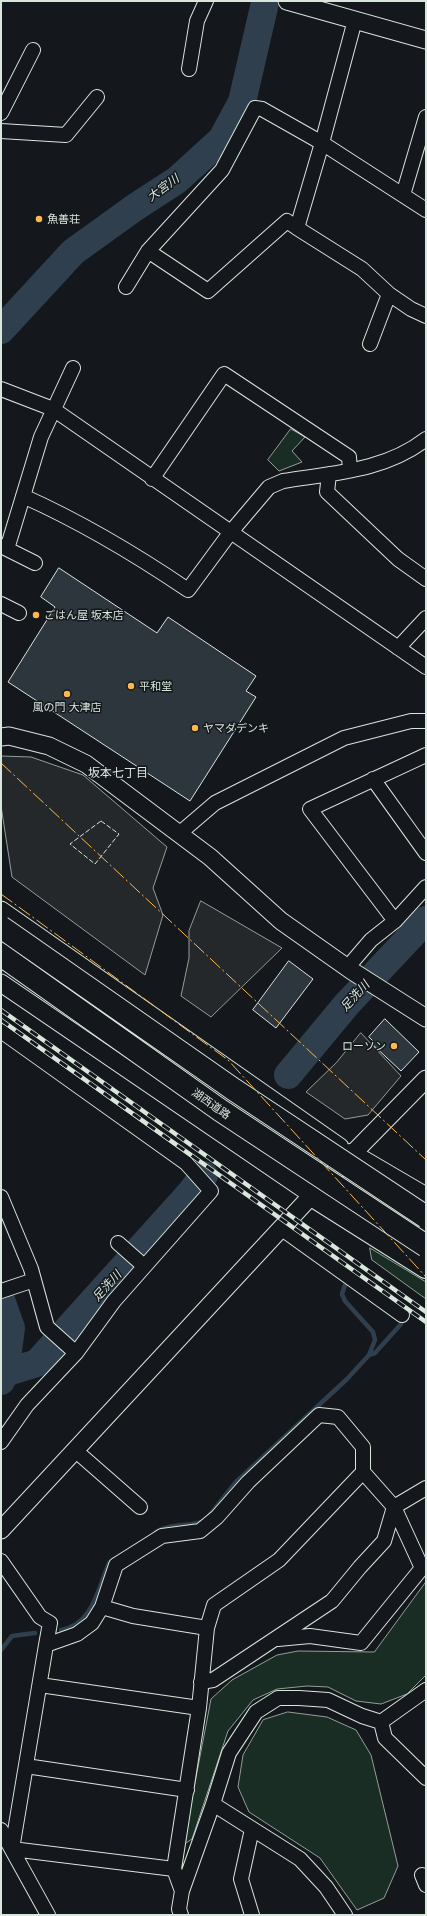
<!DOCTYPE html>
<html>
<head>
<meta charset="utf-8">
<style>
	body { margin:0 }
	#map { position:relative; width:427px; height:1916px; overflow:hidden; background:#14181c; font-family:Lato,sans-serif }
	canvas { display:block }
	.frame { position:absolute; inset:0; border:2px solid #d8e6dc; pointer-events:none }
</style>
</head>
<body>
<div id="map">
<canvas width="427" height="1916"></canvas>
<div class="frame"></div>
</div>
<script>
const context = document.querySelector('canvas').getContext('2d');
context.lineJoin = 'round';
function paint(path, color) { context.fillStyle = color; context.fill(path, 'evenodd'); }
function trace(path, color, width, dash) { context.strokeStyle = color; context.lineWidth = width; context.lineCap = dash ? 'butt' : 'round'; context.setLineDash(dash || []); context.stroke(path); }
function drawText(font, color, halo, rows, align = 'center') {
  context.font = font + ' Lato,"Noto Sans JP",sans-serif'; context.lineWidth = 3; context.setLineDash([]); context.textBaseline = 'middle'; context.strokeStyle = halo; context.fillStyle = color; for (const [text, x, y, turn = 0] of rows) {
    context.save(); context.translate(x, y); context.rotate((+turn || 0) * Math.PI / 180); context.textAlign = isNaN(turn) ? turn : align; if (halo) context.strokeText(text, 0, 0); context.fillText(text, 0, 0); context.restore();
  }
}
const green = new Path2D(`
	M291,429L305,437L292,451L302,462L279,471L268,460Z
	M370,1248L426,1282V1299L372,1260Z
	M426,1582V1675L407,1694L381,1704L356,1701L328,1687L307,1686L277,1689L253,1700L228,1731L192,1839L183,1845L211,1699L232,1680L277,1655L298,1651L374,1652Z
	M288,1712L327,1717L356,1730L371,1755L398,1866L384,1898L357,1910L320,1858L249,1812L238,1787L243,1755L263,1720Z`);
paint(green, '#1a2d24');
trace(green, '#939e99', 1);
const parking = new Path2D(`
	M1,756L31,757L83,775L167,847L153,888L163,915L145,975L12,877L1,806Z
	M201,901L282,948L211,1017L181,996L189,958V931Z
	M361,1033L401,1076L368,1115L345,1119L306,1092L336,1063Z`);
paint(parking, '#24282b');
trace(parking, '#939e99', 1);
trace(new Path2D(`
	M369,1355L375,1353L401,1324
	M209,1516L236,1482L347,1379L369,1355L375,1340L373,1332L345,1301L342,1294L345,1285
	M156,1532C170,1523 188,1527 204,1521
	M61,1630C93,1625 98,1588 109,1563L114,1559
	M1,1650L12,1636L35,1633`), '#2f3f4d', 4.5);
trace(new Path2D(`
	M1,330L73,252L134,208L177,180L222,139L242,102L264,7
	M288,1075L347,1004L426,920
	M1,1300L11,1328L5,1373
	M1,1381L5,1373L37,1363L192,1191L204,1175`), '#2f3f4d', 28);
const building = new Path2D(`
	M59,568L157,633L168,617L256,676L246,691L256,697L190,801L8,682L55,607L41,597Z
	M289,961L313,979L276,1028L253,1010Z
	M385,1019L419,1052L401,1071L371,1043L373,1041L369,1037Z`);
paint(building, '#2c363c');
trace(building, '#d8e6dc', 1);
const minor = new Path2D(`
	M355,20L322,143L297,228L362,269L389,294L411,309L426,316
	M189,69L197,21L206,1
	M1,113L33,50
	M1,131L66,135L97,97
	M403,195L426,117
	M148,251L208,291L287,221L297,228
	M126,287L148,251L222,170L255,108L262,109L322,143L426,210
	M370,344L389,294
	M1,389L53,409L426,667
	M329,474L327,492L398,559L426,579
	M152,479L224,374L349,457L350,470
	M23,496C81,522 135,554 188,590L230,533L269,487L283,481C333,473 385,471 426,439
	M1,546L35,563
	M7,549L41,437L73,368
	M1,604L19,613
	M398,648L426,618
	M373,779L426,853
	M180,833L215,803L344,738L411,721H426
	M395,921L310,809L426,755
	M347,968L371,940L395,921L426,887
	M1,1031L186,1163L211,1191L114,1301L76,1353L27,1405L1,1442
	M1,1197L31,1269L47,1327L76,1353
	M282,1229L402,1315
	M118,1243L144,1266
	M1,1291L34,1280
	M76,1451L140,1507
	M1,1561L40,1617L50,1623L46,1645
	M102,1607L133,1616L207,1628L199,1708L174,1869L182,1891L179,1909L181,1915
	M207,1628L214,1605L279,1560L363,1472
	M278,1639L310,1636L361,1643L422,1568L394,1507L426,1488
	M40,1685L199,1708
	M381,1722L385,1738L426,1778
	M381,1722L426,1690
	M26,1766L187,1790
	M213,1804L300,1859L326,1887L345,1915
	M252,1829L241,1879L252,1915
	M1,1830L48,1915
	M174,1869L12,1849L46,1645L77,1634L92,1623L102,1607L116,1565L162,1536L200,1531L217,1517L248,1482L319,1415L338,1417L363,1447V1472L394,1507L384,1541L360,1567L332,1601L213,1680L201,1682
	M422,1875L426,1885
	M182,1891L213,1804L229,1753L256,1712L278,1698H299L328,1700L362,1716L381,1722`);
const tertiary = new Path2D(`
	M287,1L426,40
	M1,737L9,736L49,746L86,764L210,857L281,921L352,971L426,1018
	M1,910L340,1147
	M1,983L312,1195
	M1,1530L312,1195L426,1079`);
const motorway = new Path2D(`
	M351,1155L426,1199
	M312,1195L426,1267`);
trace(minor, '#d8e6dc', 16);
trace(tertiary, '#d8e6dc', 19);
trace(motorway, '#d8e6dc', 24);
trace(minor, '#14181c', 14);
trace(tertiary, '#14181c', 17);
trace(motorway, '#14181c', 22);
const rail = new Path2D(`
	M1,1010L426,1312
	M1,1020L426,1322`);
trace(rail, '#d8e6dc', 4.5);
trace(rail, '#14181c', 3, [9]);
const motorwayBridge = new Path2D(`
	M1,927L233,1089L426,1217
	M1,955L220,1110L426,1246`);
trace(motorwayBridge, '#d8e6dc', 24, []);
trace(motorwayBridge, '#14181c', 22);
trace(new Path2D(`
	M101,821L119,834L95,864L70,844Z`), '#d8e6dc', 1, [5, 2]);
trace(new Path2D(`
	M1,763L426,1160
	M1,894L228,1060L426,1277`), '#ffb74d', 1, [14, 3, 2, 3]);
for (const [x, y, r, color] of [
	[39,219,4,"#ffb74d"],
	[36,615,4,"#ffb74d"],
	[131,686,4,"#ffb74d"],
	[67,694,4,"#ffb74d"],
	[195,728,4,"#ffb74d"],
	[394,1046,4,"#ffb74d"]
]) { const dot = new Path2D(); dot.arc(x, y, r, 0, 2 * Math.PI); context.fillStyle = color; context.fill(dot); trace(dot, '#14181c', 1.5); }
drawText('11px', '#d8e6dc', '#14181c', [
	["魚善荘",47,219],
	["ごはん屋 坂本店",44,615],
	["平和堂",139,686],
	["風の門 大津店",67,707,"center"],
	["ヤマダデンキ",203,728],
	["ローソン",386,1046,"right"]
], 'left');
drawText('11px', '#d8e6dc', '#14181c', [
	["湖西道路",211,1104,35]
]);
drawText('italic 12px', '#d8e6dc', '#14181c', [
	["大宮川",163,188,-36],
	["足洗川",355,996,-48],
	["足洗川",107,1286,-48]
]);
drawText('12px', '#d8e6dc', '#14181c', [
	["坂本七丁目",118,773]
]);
</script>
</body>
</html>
